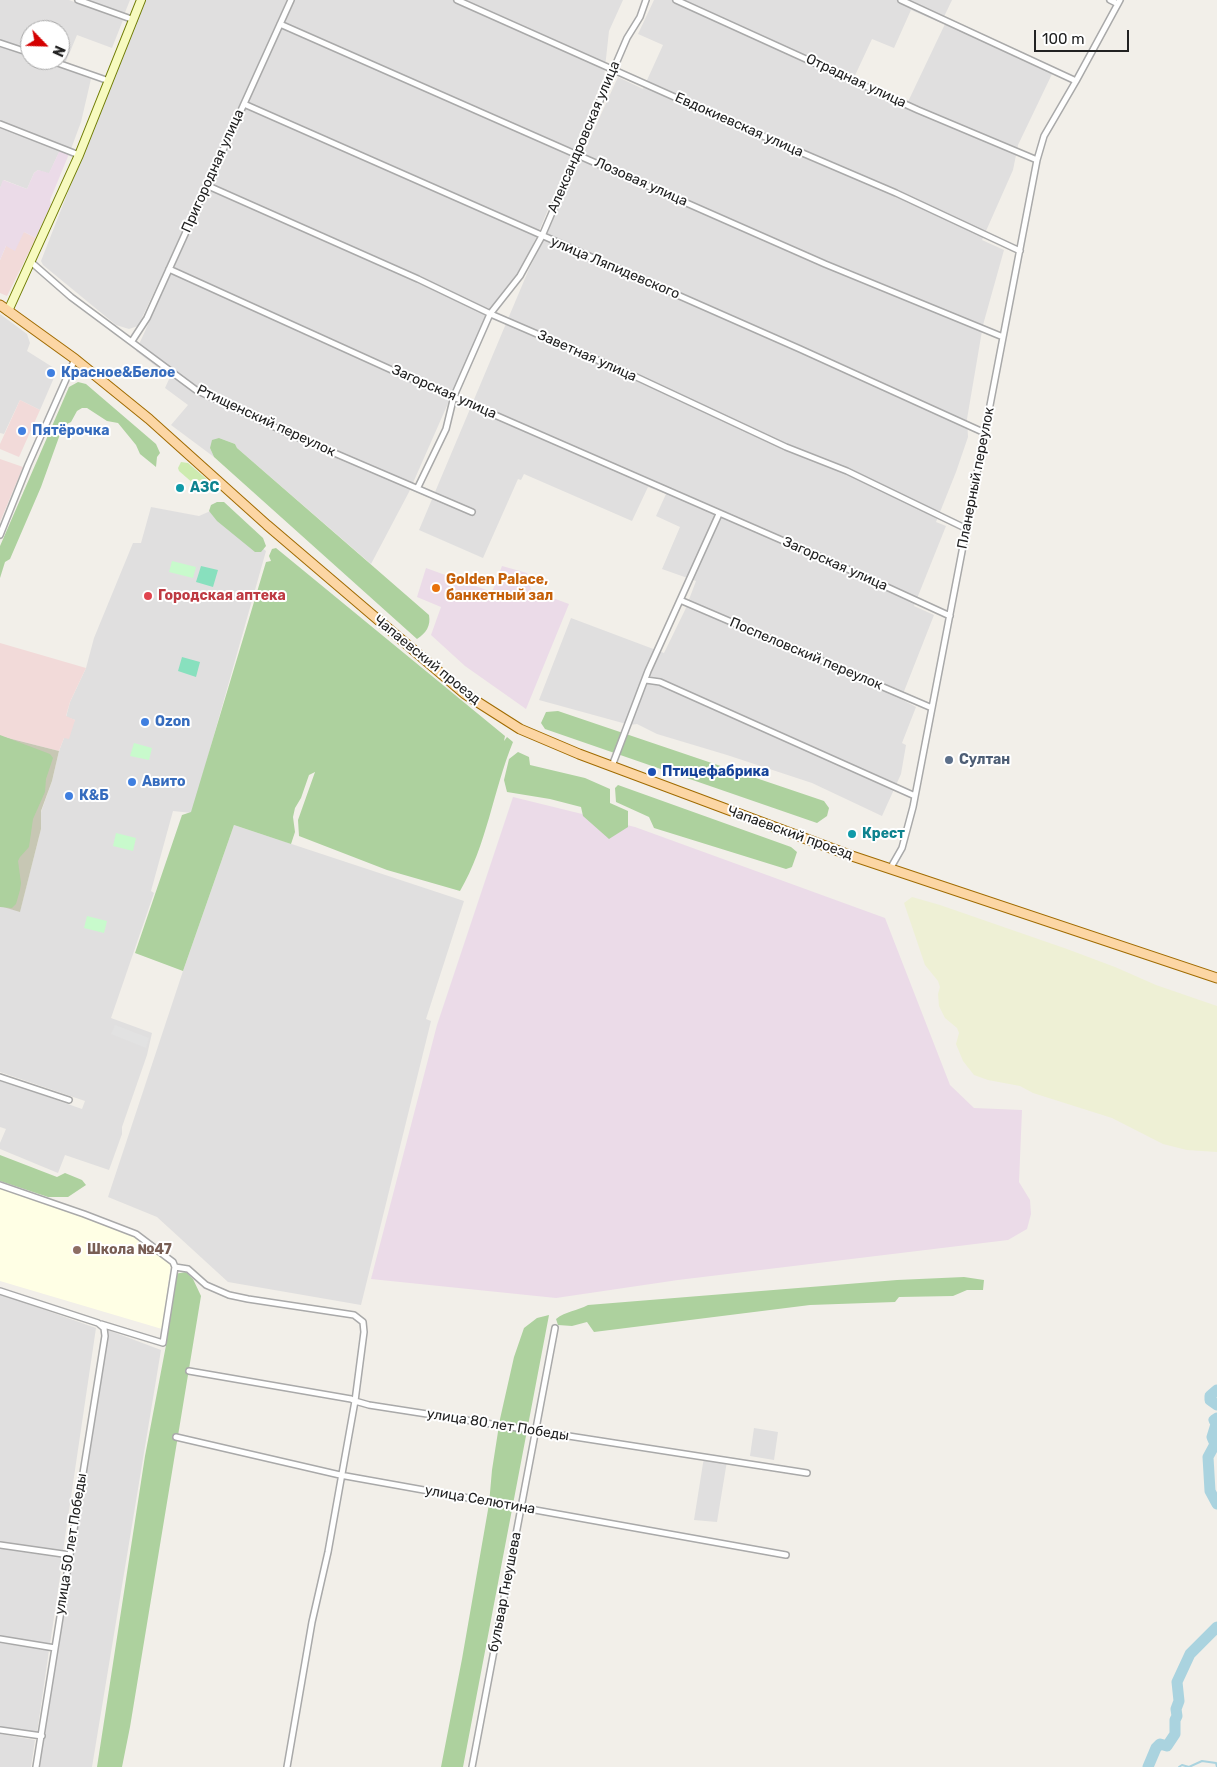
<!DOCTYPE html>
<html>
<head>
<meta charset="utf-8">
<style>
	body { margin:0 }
	#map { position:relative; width:1217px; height:1767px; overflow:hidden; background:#f2efe9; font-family:Rubik,sans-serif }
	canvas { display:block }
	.north { position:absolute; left:20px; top:20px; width:50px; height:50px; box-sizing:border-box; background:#fff; border:1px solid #a7a7a7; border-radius:50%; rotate:114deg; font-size:14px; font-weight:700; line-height:20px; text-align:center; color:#222 }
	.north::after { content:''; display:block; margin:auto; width:18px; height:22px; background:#d40000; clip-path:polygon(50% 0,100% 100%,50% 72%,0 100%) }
	.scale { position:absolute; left:1034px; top:30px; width:95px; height:22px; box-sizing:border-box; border:2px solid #222; border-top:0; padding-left:6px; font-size:15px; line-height:18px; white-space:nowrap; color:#222; -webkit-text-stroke:4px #fff; paint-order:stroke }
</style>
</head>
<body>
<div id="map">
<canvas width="1217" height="1767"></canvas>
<div class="north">N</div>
<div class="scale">100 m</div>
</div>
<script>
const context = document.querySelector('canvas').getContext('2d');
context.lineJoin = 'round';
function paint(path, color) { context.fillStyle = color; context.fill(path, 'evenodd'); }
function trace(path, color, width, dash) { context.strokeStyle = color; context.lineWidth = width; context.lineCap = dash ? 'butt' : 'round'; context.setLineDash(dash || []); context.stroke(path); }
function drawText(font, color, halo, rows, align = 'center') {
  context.font = font + ' Rubik,sans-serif'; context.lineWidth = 4; context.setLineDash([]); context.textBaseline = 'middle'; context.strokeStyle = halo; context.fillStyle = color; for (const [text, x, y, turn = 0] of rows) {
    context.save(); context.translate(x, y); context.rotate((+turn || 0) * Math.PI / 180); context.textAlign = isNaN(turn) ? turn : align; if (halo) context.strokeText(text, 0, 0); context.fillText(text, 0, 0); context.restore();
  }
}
paint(new Path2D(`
	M0,0H69L123,20L112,48L77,35L65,64L55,60H60V30H30V51L0,40Z
	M82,0H130L124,15Z
	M143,0H287L166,267L138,326L129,329L116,325L43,265L41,261Z
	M295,0H623L609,31L604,77L536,238L517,276L490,308L409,492L371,564L237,448L235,444L219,438L210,448L214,457L171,425L188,405L165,388L170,377L136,351Z
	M654,0H952L941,23L911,10L894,48L872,39L851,84L905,108L945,24L1052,74L1018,145L1013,170L982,240L1004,250L983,325L967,419L968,437L956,472L936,522L946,526L914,606L934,615L901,699L916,707L902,743L906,745L901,774L882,816L812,783L727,755L657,734L637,724L630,725L539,700L571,618L664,653L685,610L696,581L662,569L680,527L656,516L666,494L648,487L632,521L524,474L521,480L518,479L483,558L419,530L529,269L547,233L618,77L643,89L663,45L638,34Z
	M0,45L30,56V60H41L91,79L81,122L71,149L0,123Z
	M0,127L60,150L49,174L38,170L34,173L27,189L4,180L0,188Z
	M0,314L27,334L30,343L27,351L54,368L56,373L40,410L20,400L4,434L0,433Z
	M151,507L199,516L215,509L266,551L192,813L173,811L151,891L154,893L111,1018L152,1033L147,1055L122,1127V1134L109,1170L65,1155L58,1173L0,1149V1143L6,1129L0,1127V1080L82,1109L85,1101L0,1072V906L20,911L41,829V812L52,781L59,751L64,738L75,720L66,717L70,702L86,668L94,638L133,543H141Z
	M234,825L464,901L426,1019L431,1021L361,1305L228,1282L157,1217L108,1197L183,971Z
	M0,1294L96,1328L63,1551L0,1542Z
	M108,1330L161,1350L92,1767H38Z
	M754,1428L778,1432L774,1460L750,1456Z
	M704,1457L727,1461L717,1522L694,1520Z
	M0,1548L63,1557L50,1644L0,1636Z
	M0,1643L49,1650L37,1733L0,1727Z
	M0,1734L35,1740L31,1767H0Z`), '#e0dfdf');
paint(new Path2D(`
	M24,232L36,238L7,296L0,293V260L6,246Z
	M20,400L40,410L19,457L0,449V444Z
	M0,459L23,467L0,522Z
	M0,643L86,668L70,702L66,716L75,720L69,739L64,738L59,751L0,736Z`), '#f2dad9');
paint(new Path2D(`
	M60,150L69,154L50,200L51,205L36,238L24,232L15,251L6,246L0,260V188L3,180L27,189L34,173L38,170L49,173Z
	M502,566L527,573L531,590L569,604L526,709L465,666L431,635L441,607L417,597L426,568L492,592Z
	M513,797L635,827L885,918L950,1085L974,1108L1022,1110L1019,1182L1030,1200L1031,1214L1027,1229L1008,1240L678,1280L556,1298L371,1279L437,1025Z`), '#ebdbe8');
paint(new Path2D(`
	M0,1188L84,1216L136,1237L171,1264L162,1329L0,1281Z`), '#ffffe5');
paint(new Path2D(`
	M0,736L59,751L52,781L41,811V829L20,912L0,906Z`), '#c7c7b4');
paint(new Path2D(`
	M912,897L940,905L1067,949L1115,967L1156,985L1217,1006V1152L1187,1150L1163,1144L1112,1118L1033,1093L1020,1086L988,1080L974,1075L963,1061L956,1044L959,1033L957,1028L945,1018L939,1006L938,994L940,987L938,981L925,965L904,903Z`), '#eef0d5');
paint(new Path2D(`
	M181,462L188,463L210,482V488L207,491H202L179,471L178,468Z`), '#cdebb0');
paint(new Path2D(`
	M78,382L86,384L156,444L160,453L157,457L156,467L140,454L136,445L118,423L107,421L87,408H82L77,411L71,422L63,426L41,487L10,559L5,562L0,578V546L69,387Z
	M219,438L235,444L237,448L429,615C431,626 426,633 417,639L214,457L210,448L212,440Z
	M217,502H224L263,538L266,546L261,552H255L217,521L209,511L211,505Z
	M276,548L505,736L504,741L507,737L513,742C493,791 487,845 460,891L387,870L299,836L298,820L315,772L309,775L301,798L295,808L293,817L295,832L291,844L234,825L183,971L135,953L182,815L191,812L266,562L271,561L269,556L272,549Z
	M558,711L824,801L829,808L827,816L817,823L545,729L541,723L546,712Z
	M0,735L50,754L53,758L46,779L45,792L33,819L29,847L20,857L18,861L21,883L20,890L16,904L12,908L0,907Z
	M518,752L529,757L530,765L585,778L610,789V803L628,811V827L609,839L583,816L581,807L550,799L507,792L504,780L509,759Z
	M618,785L791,847L797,852L792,867L786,869L654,828L649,817L616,802L615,788Z
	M0,1155L57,1177L65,1173L82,1180L86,1185L68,1197H48L0,1181Z
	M186,1272L193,1279L201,1296L130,1727L122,1767H97L145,1456L167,1340L166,1332L174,1274Z
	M964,1277L984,1280L983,1290H967L953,1296L899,1297L895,1302L810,1305L594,1332L587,1322L572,1326L558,1325L556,1319C566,1311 577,1311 588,1305L897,1280Z
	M549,1315L463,1767H441L462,1659L489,1504L492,1470L500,1419L514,1357L524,1328L537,1318Z`), '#add19e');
paint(new Path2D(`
	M172,561L196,567L193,578L169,572Z
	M134,743L152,748L149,760L130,756Z
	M116,833L136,838L133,851L113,846Z
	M87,916L107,921L104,933L84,928Z`), '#c8facc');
paint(new Path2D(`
	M201,566L218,570L213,587L196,582Z
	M182,657L200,662L196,677L178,671Z`), '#88e0be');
paint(new Path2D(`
	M115,1025L149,1038L146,1048L111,1034Z`), '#e2e2e2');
trace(new Path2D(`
	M1179,1767L1182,1765L1189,1767L1202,1761L1216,1763L1217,1767`), '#aad3df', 2);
trace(new Path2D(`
	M1217,1390L1210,1396V1400L1217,1405
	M1217,1418L1214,1420L1216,1424L1212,1437L1215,1444L1208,1457L1210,1491L1217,1504
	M1148,1767L1156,1748L1160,1744L1167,1746L1175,1734V1720L1177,1716L1176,1709L1179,1701L1177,1682L1190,1654L1217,1627`), '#aad3df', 11);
const street = new Path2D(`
	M78,0L134,20
	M457,0L744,128L896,193L1020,251
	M676,0L918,110L1037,160
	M901,0L1076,81
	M1110,0L1118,4
	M280,24L825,264L1003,337
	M0,43L30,53
	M49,60L109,81
	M244,104L800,349L985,433
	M0,124L79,155
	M206,185L418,279L493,315L632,375L786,447L847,471L967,529
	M31,262L71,297L196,390L283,431L472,512
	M169,269L394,371L841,566L950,616
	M132,341L147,318L291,0
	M418,487L446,429L454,396L490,314L520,276L542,236L627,38L640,17L646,0
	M0,535L28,465L75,359
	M680,600L932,708
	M646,680L660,682L915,796
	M612,766L648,671L719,514
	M890,869L902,848L913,807L1037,160L1044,136L1076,81L1120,0
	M0,1077L69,1100
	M0,1185L84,1214L136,1234L173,1262L175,1267L188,1269L206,1285L229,1295L248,1299L354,1315L363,1322L364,1332L355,1401L328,1552L312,1622L287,1767
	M0,1291L98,1323L104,1328L105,1336L36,1767
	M101,1324L163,1343L175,1267
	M189,1371L351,1399L355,1401L369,1405L807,1473
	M176,1437L340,1475L786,1555
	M0,1545L70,1555
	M0,1639L55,1648
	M0,1730L42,1736
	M472,1767L555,1328`);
const secondary = new Path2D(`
	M8,311L79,155L141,0`);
const primary = new Path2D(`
	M0,305L75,359L149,419L267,525L465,694L520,729L579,754L852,856L1217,978`);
trace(street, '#a9a9a9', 8);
trace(secondary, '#707d05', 10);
trace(primary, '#a06b00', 11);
trace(street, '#fff', 5);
trace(secondary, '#f7fabf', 8);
trace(primary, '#fcd6a4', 9);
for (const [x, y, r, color] of [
	[51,373,5,"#3f7fe0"],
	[22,431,5,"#3f7fe0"],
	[180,488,5,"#0f9aa8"],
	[436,588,5,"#e8710a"],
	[148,596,5,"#e0444e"],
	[145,722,5,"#3f7fe0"],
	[949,760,5,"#5c6f8a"],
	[652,772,5,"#1a4fb4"],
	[132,782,5,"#3f7fe0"],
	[69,796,5,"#3f7fe0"],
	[852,834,5,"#0f9aa8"],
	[77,1250,5,"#8d6e63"]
]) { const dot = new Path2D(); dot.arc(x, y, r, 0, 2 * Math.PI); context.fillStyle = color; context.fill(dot); trace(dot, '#fff', 2); }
drawText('14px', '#222', '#fff', [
	["Отрадная улица",856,81,25],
	["Евдокиевская улица",739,125,24],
	["Александровская улица",584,137,-67],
	["Пригородная улица",213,171,-66],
	["Лозовая улица",641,182,24],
	["улица Ляпидевского",615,268,23],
	["Заветная улица",587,356,24],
	["Загорская улица",444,392,24],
	["Ртищенский переулок",266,421,25],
	["Планерный переулок",976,478,-79],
	["Загорская улица",835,564,24],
	["Поспеловский переулок",806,654,23],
	["Чапаевский проезд",427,660,39],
	["Чапаевский проезд",790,833,20],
	["улица 80 лет Победы",498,1425,9],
	["улица Селютина",480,1500,10],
	["улица 50 лет Победы",71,1544,-81],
	["бульвар Гнеушева",505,1592,-79]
]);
drawText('bold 14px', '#366cbe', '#fff', [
	["Красное&Белое",61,373],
	["Пятёрочка",32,431],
	["Ozon",155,722],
	["Авито",142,782],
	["К&Б",79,796]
], 'left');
drawText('bold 14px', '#0d838f', '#fff', [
	["АЗС",190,488],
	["Крест",862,834]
], 'left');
drawText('bold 14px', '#c56008', '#fff', [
	["Golden Palace,",446,580],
	["банкетный зал",446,596]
], 'left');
drawText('bold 14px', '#be3a42', '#fff', [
	["Городская аптека",158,596]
], 'left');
drawText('bold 14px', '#4e5e75', '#fff', [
	["Султан",959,760]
], 'left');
drawText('bold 14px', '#164399', '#fff', [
	["Птицефабрика",662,772]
], 'left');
drawText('bold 14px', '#785e54', '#fff', [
	["Школа №47",87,1250]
], 'left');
</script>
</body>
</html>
